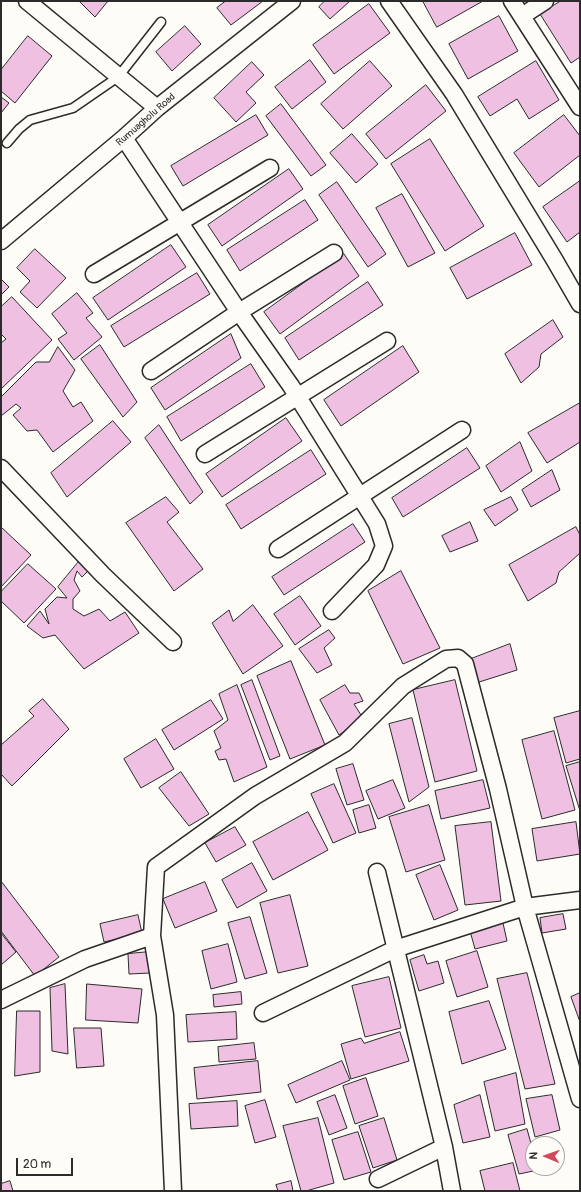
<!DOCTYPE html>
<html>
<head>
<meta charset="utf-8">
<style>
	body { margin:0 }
	#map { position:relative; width:581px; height:1192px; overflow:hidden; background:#fdfcf7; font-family:Pangolin,sans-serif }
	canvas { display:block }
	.frame { position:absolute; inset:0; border:2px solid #2b2b2b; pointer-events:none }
	.north { position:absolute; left:525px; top:1136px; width:40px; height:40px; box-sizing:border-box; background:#fdfcf7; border:1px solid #a9a8a5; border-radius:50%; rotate:272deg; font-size:11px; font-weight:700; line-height:16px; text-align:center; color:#2b2b2b }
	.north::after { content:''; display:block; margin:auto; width:14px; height:18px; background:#d1495b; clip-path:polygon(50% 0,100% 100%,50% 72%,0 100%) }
	.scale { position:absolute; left:16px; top:1158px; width:57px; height:18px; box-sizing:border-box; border:2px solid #2b2b2b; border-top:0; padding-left:5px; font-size:12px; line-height:14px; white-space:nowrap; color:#2b2b2b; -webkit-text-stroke:3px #fdfcf7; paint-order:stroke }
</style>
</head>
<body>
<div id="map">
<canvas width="581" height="1192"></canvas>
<div class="frame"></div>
<div class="north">N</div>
<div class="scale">20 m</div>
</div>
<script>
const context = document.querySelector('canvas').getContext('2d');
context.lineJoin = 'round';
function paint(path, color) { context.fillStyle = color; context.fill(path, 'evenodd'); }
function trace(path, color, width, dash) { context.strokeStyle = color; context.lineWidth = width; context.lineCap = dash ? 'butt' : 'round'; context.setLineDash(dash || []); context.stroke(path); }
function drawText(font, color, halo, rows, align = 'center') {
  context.font = font + ' Pangolin,sans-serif'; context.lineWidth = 3.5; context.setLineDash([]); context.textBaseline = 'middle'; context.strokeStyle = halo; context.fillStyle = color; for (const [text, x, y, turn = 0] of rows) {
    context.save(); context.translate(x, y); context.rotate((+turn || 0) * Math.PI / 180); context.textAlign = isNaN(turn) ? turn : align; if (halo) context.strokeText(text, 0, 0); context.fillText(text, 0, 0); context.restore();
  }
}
const building = new Path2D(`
	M81,1H108L95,17L80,2Z
	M226,1H263L231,25L217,8Z
	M325,1H350L330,19L319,7Z
	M423,1H483L437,27Z
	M561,1H580V57L571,63L540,14Z
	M369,4L390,33L334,74L313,45Z
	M499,16L518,51L468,79L449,44Z
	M185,26L201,44L172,71L156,52Z
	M28,36L52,56L15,103L1,91V70Z
	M310,60L326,82L292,109L275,87Z
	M370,61L392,86L343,129L321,104Z
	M536,61L559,100L529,119L517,99L490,116L478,97Z
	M252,62L264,75L246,92L256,103L236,122L214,98Z
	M426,85L446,111L386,159L366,134Z
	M1,97L9,103L1,113Z
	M281,104L326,165L311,176L266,116Z
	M256,115L268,135L183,186L171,166Z
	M564,115L580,136V155L539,187L514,153Z
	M352,134L378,164L356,183L330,153Z
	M430,139L484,226L445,251L391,164Z
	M289,169L303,189L222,246L208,225Z
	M580,181V232L567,242L543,207Z
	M337,182L386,254L368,267L319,195Z
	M402,194L435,253L408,267L376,208Z
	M305,200L318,220L240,271L227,250Z
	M515,233L532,265L467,299L450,268Z
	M171,245L186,267L108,320L93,298Z
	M35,249L66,278L37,308L20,292L30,281L17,268Z
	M344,254L359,276L280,334L264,312Z
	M197,273L210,294L124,347L111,326Z
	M1,279L9,287L1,295Z
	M368,282L383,305L299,360L285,338Z
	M77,293L93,313L86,318L102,337L74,360L58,339L67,333L52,314Z
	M12,297L52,340L1,389V343L6,339L1,334V307Z
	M553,320L563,337L541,354L539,367L521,383L505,354Z
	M231,334L241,358L165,410L151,388Z
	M100,345L137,402L123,417L81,359Z
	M403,346L419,372L341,426L324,400Z
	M58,347L75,370L63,391L73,407L81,402L93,421L53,452L37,430L27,431L13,415L21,408L16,404L1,416V397L36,362H49Z
	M251,364L265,387L181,441L167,417Z
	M580,403V442L547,463L528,433Z
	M286,418L302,441L222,497L206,474Z
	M113,421L131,442L67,497L51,473Z
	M159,425L203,492L190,504L145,438Z
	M520,442L532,471L501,492L486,466Z
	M467,448L480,468L403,517L392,498Z
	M311,450L326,474L241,529L226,505Z
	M552,470L560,490L531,507L522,490Z
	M166,497L179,512L167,522L203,569L174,591L126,523Z
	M511,497L518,510L495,526L484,510Z
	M470,522L478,541L450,552L442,536Z
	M353,524L365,542L284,595L272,577Z
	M1,527L31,555L1,587Z
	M576,527L580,535V553L559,572L556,583L528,601L509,565Z
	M81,559L90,569L82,577L77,571L74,580L80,591L73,599V609L84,616L99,609L110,621L125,612L139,633L84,669L55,635L43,638L27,626L40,611L49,624L45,609L57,597L67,598L58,587Z
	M28,564L56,589L24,623L1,601V592Z
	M401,571L440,648L403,664L368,591Z
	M300,596L321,626L295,645L274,614Z
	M253,605L283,646L243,674L212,623L229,610L233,621Z
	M329,630L335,638L324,648L332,665L317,673L299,649Z
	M510,644L517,670L476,683L471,659Z
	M291,661L325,745L290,759L257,676Z
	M252,680L280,756L270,760L241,685Z
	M455,680L477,771L435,782L413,690Z
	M237,685L267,767L234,782L226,759L219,760L215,751L221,748L214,731L228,720L219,694Z
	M345,685L350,693H359L363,701L354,704L363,718L339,735L320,700Z
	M43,699L69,729L12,786L1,774V745L34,716L29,711Z
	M211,700L223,719L174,750L162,730Z
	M580,711V759L566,763L554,718Z
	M412,718L429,787L409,802L389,724Z
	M554,731L575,810L542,819L522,740Z
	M156,739L174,769L141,788L124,759Z
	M580,762V811L566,766Z
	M353,764L364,800L347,805L336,769Z
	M181,772L209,814L189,826L159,788Z
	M393,780L405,808L378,819L366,791Z
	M483,780L490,808L441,819L435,791Z
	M334,784L356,833L333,843L311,794Z
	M369,805L376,828L359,833L353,810Z
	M429,805L445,860L406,872L389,817Z
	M308,812L328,850L273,880L253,842Z
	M491,822L501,901L465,905L455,826Z
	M576,822L580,854L537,861L532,829Z
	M235,827L246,845L216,862L205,843Z
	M252,863L267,891L237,908L222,880Z
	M440,865L458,910L434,920L416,875Z
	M1,881L59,957L35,976L1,931Z
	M205,882L217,911L175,928L163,899Z
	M290,895L308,966L278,973L260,903Z
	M563,914L566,929L542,933L540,918Z
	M138,915L142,933L104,942L100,924Z
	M250,917L267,973L245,979L228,923Z
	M503,923L507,941L475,949L470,931Z
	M1,933L16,952L1,965Z
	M228,944L237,982L211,989L202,951Z
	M477,951L488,987L457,997L446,961Z
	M149,952L150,973L129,974L128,954Z
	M424,955L427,964L438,961L444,983L419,991L410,960Z
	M527,973L555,1084L525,1089L497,979Z
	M389,977L401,1028L365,1037L352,986Z
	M65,984L68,1054L52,1051L50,988Z
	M87,984L142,989L138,1023L86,1020Z
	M241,992L242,1004L214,1007L213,995Z
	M580,993V1022L571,997Z
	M489,1001L506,1049L462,1064L449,1012Z
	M17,1011H40V1072L15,1076Z
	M236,1012L237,1039L188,1042L186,1015Z
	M74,1028H101L104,1066L77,1068Z
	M400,1032L409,1061L351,1079L341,1044L361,1038L364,1043Z
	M254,1043L256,1059L219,1062L218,1047Z
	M258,1061L261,1092L197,1099L194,1068Z
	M342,1061L350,1080L296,1103L288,1085Z
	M516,1073L525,1124L495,1131L484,1082Z
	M366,1078L378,1116L355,1124L343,1086Z
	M335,1095L347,1128L329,1135L317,1102Z
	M480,1095L490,1137L463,1143L454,1105Z
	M552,1095L560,1130L535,1137L526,1099Z
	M265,1100L276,1137L255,1143L245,1106Z
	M237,1101L238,1126L191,1129L189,1104Z
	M318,1118L334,1183L306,1191H301L283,1126Z
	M384,1118L397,1160L373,1168L359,1126Z
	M527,1129L533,1151V1168H538V1170L519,1174L508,1135Z
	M358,1132L371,1172L344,1180L332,1140Z
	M513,1163L520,1191H485L480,1171Z
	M10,1181L13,1191H1V1184Z
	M291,1181L293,1191H278L276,1185Z`);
paint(building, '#efc0e2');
trace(building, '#2b2b2b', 1);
const service = new Path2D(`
	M7,143L19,129L30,120L73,108L118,77L161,22`);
const minor = new Path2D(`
	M27,1L157,108
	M389,1L454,94L554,259L580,304
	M512,1L580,107
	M522,16L545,1
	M124,138L239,312L291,386L377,524L384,546L376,565L332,611
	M1,241L124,138L157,108L292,1
	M94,274L270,168
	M151,371L239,312L334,253
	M205,454L387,341
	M1,468L103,575L173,642
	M278,549L462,430
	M377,872L444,1147L452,1191
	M1,1000L85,959L152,936
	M263,1013L395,949L525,907L580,900
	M378,1179L444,1147
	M173,1191L165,1015L152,936L156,867L255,796L345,743L403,686L446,659L458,658L465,664L498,789L525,907L580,1099`);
trace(service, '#2b2b2b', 11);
trace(minor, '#2b2b2b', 19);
trace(service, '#fdfcf7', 8);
trace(minor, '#fdfcf7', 16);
drawText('10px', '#2b2b2b', '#fdfcf7', [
	["Rumuagholu Road",146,120,-41]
]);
</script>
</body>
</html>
